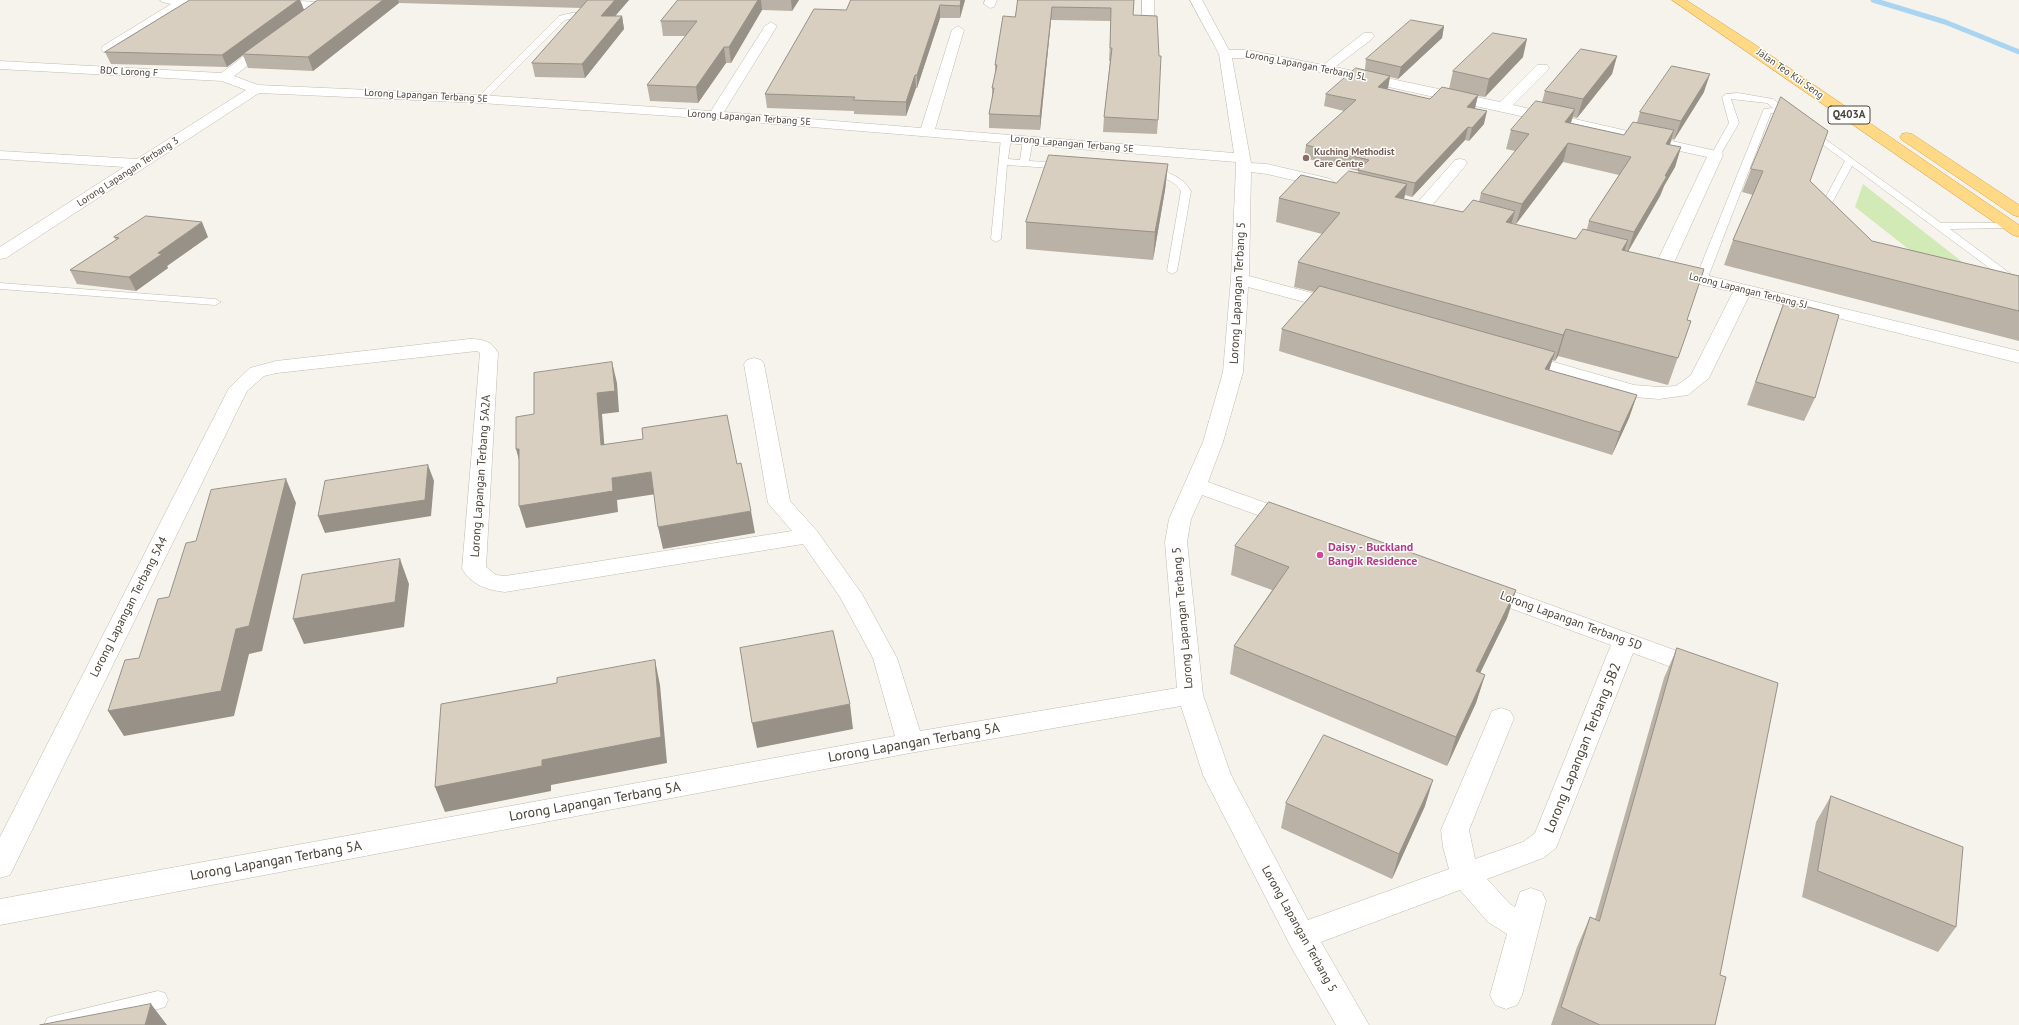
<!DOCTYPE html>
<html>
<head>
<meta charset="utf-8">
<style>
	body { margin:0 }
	canvas { display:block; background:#f6f3ec }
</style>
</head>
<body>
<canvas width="2019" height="1025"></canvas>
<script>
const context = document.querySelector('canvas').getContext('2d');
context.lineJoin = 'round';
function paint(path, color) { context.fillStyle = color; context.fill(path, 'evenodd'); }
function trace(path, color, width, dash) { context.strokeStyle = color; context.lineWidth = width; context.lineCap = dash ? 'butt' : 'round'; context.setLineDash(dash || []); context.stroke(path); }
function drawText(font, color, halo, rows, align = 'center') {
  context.font = font + ' "PT Sans",sans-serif'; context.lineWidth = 3; context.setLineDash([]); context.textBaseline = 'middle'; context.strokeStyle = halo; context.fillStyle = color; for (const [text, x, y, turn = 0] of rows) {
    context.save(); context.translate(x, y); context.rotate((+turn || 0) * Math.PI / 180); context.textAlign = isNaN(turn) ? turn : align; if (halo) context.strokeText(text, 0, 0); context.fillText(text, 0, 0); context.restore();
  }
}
paint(new Path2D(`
	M1863,184L1970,268L1916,255L1855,207Z`), '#d2eab5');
trace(new Path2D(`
	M1873,0L1945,22L2019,52`), '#a9d4f2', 5);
const service = new Path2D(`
	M585,12L589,14L588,16L565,20L484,101H478V97L559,16L571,13Z
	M1738,93L1773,99L1796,118L1792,121L1780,113H1771L1707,280L1701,283L1695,280L1763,111L1764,109L1773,108L1767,103L1731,99L1739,123L1719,157H1713L1711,155L1729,123L1722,97L1726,94Z
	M1810,128L1941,223H2013L2014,225L2009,228L1950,229L2019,280V288L2015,287L1852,166L1831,205L1839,213L1838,215H1830L1821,206L1845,161L1807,133L1805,131Z
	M1006,135L1011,138L1008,159L1020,160L1023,140L1028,137L1033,140L1029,161L1065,163L1070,166L1065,169L1007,165L1001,239L996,242L991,239L1001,138Z
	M1148,169C1166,171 1181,175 1191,191L1177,271L1172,274L1167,271L1181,191C1172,177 1159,178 1145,174L1143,172Z
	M0,283L215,299L221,302L215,305L0,289Z
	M158,991L165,993L168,1000L165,1007L158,1009L93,1025H44L47,1018L54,1016Z`);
const minor = new Path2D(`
	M160,0H222L224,2L218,6L186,4L111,52H103L101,49L103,46L171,4L162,2Z
	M273,0L321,2L327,6L321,10L269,7L267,4Z
	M985,0H997L994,7L990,8L984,4Z
	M1142,0H1154V19L1152,22H1144L1142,19Z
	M1190,0H1202L1229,50H1248L1323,65L1364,33H1372L1374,36L1372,39L1335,67L1500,102L1537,65H1547L1549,68L1547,71L1513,105L1716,151L1721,152L1723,155L1672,267L2019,351V363L1749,296L1709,378L1688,395L1659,399L1633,397L1515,363L1513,359L1515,355L1522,353L1634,385L1659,387L1676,386L1691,375L1733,292L1656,274L1653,270L1707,157L1325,73L1248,58H1232L1251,163L1267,164L1327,178L1332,180L1335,183L1332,186L1327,188L1267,174L1251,172L1249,276L1345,302L1348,306L1345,310L1339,311L1248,287L1243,372L1223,442L1208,482L1299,515L1302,520L1299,525L1291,527L1202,495L1191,519L1187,542L1203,695L1231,775L1308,920L1449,869L1443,847L1441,830L1492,711L1501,708L1510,711L1514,718L1469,830L1475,859L1523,842L1535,833L1611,645L1477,596L1473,590L1477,584L1485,582L1493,584L1710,663L1714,669L1710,675L1701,678L1633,653L1556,848L1543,858L1487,879L1510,904L1515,907L1520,892L1531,888L1542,892L1546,901L1522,995L1517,1005L1506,1009L1495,1005L1490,995L1507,934L1488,922L1460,890L1321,942L1369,1025H1336L1290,945L1203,775L1181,706L910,753L0,925V899L895,736L873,658L840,597L803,544L505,592C487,590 472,585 462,569L480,353L477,351L277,373L264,376L247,391L10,875L0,878V837L229,388L250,368L276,361L469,339C482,339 492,341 498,353L486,567L496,575L505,576L792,531L768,503L744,364L747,360L754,358L761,360L764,364L790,501L817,531L862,594L897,658L920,731L1177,688L1165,542L1169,519L1203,442L1223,372L1231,279L1236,167V162L715,119L481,103L259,93L6,258L0,259V247L124,167L0,159V151L137,159L246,90L222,81L0,69V61L221,73L266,40L270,39L276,43L274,46L234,76L258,85L481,95L711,111L765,26L771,22L777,26L724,112L921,128L952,30L958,26L964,30L935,129L1234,153L1219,54Z
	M1460,159L1465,160L1467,163L1465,166L1429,209H1417L1415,206L1417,203L1455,160Z`);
const trunk = new Path2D(`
	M1672,0H1686L1754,44L2019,225V237L2013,235Z
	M1907,133L1912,134L2019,205V217L2013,215L1902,140L1900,137L1902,134Z`);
trace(service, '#c2bbae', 1);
trace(minor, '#c2bbae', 1);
trace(trunk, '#e0a43c', 1);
paint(service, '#fff');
paint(minor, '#fff');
paint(trunk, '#ffd985');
paint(new Path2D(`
	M190,0H318H300L304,10L318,0H629L615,16H622L624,29L585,78L535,77L532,63L581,8L399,3L313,71L248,68L243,55L227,67L111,64L105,52Z
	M678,0H799L792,11L762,10L731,63H726L698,103L650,101L647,85L686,36H663L661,21Z
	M965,0L960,18H940L917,88H916L906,116L854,114V111L767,108L765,94L846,10Z
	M1018,0H1134L1133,15L1158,120L1157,134L1103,132L1104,117L1110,61H1109L1111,21L1051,20L1040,130L989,128V114L992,100V88L995,75V65L1015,17Z
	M1444,26L1442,38L1398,79L1390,77L1388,88L1387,89L1430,99L1449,89L1453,71L1523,57L1485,97L1478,96L1475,108L1484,124L1469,141L1465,140L1412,197L1405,195L1404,199L1463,212L1479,202L1481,193L1515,151L1506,149L1511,130L1542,102L1545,91L1617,56L1612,74L1577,118L1573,117L1571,123L1624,135L1637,122L1640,112L1704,92L1674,140L1672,139L1670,145L1681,147L1675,167L1664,186L1660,196L1628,252L1687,320L1691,321L1668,385L1558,356L1555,361L1552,360L1549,370L1637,395L1629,418L1612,455L1279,351L1282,329L1314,292L1294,287L1298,262L1322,234L1276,222L1279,198L1336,183L1358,173V171L1304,158L1306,145L1344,111L1324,106L1326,94L1365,70L1366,59ZM1563,162L1619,175L1589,221L1587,229L1576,239L1511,224L1512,223L1516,224Z
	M1168,164L1165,190L1153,260L1026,249V222Z
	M1751,169L1810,181L1872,241L2019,276V341L1724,265L1733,240L1753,195L1742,192Z
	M114,237H208L167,266L168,268L136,291L77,284L70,270L116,240Z
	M1785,301L1815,398L1804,421L1747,405L1776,323Z
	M1235,546L1516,590L1507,618L1480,673L1485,675L1476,703L1447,766L1230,674L1234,646L1272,590L1231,575Z
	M1677,648L1720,975L1715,1025H1551L1577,947L1590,917L1595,919L1664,678Z
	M1831,796L1956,927L1938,952L1802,897L1816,822Z
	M1286,803L1425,806L1392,879L1281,828Z`), '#bab2a6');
paint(new Path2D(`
	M298,0H300L304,10L243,54V55L227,67L222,55Z
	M383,0H398L399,3L313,71L308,57Z
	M615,0H629L604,29L601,16Z
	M758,0H761L762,10L731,63L729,47Z
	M791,0H799L792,11Z
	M961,0H965L960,18V6Z
	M940,5V18L917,88V75Z
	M1052,7L1051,20L1040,130V116Z
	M622,16L624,29L585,78L582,64Z
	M1444,26L1442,38L1398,79L1401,67Z
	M1527,39L1523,57L1485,97L1489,79Z
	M724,47L726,63L698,103L696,87Z
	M1617,56L1612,74L1577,118L1583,99Z
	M1710,74L1704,92L1674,140L1681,121Z
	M915,75L916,88L906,116V102Z
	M1390,76L1388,88L1375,100L1378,87Z
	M1478,95L1475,108L1464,120L1467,107Z
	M1575,109L1569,128L1565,122Z
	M1487,111L1484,124L1469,141L1472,128Z
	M1468,127L1465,140L1412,197L1415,183Z
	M1674,130L1668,150L1666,144Z
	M1568,143L1563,162L1516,224L1522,204Z
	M1681,147L1675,167L1664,186L1660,196L1627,253L1634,232L1665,176Z
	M1168,164L1165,190L1153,260L1155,232Z
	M1407,184L1402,208L1395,197Z
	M1515,211L1508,235L1506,222Z
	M202,222L208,237L167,266L168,268L136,291L129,277L158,253Z
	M1628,240L1620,265L1622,250Z
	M1566,329L1558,356L1555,361L1563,335Z
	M1555,352L1548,374L1545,369Z
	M612,362L617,383L619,412L602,414L606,467L601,445L597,393Z
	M1637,395L1629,418L1612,455L1620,432Z
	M516,449H519L522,471Z
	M428,465L434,481L431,516L325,533L318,516Z
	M651,472L656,494L617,500L618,512L526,528L519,506L612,478Z
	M286,479L296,503L262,651L249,654L234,716L124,736L108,711Z
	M751,511L755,533L663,549L658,527Z
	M400,559L409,584L404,627L304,644L293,619Z
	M1516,590L1507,618L1467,700L1476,671Z
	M655,660L660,685L667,763L551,785V791L445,812L435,787L542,760Z
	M1485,675L1476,703L1447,766L1456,737Z
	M850,704L853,729L757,748L752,723Z
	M1433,780L1425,806L1392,879L1399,854Z
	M151,1004L167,1025H145Z`), '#979187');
const building = new Path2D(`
	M190,0H298L222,55L105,52Z
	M318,0H383L308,57L243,54Z
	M588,0H615L601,16H622L582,64L532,63Z
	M678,0H758L729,47H724L696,87L647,85L697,21H661Z
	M851,0H961L960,6L940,5L917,75H915L906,102L853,100L855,97L765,94L814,9L846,10Z
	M1018,0H1134L1133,15L1157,16L1159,56H1161L1158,120L1104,117L1112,48H1110L1111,8L1052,7L1040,116L989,114L994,88H992L997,65H995L1003,16L1015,17Z
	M1411,20L1444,26L1401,67L1366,59Z
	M1493,33L1527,39L1489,79L1453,71Z
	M1581,49L1617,56L1583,99L1545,91Z
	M1672,66L1710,74L1681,121L1640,112Z
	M1356,68L1390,76L1378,87L1421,97L1430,99L1442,87L1478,95L1467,107L1487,111L1472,128L1468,127L1415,183L1358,170L1369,160L1306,145L1356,100L1326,94Z
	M1781,97L1828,131L1810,181L1872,241L2019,276V311L1733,240L1763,171L1751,169Z
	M1536,101L1575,109L1565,122L1624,135L1633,122L1674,130L1666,144L1681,147L1665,176H1667L1634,232L1589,221L1631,157L1568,143L1522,204L1481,193L1529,134L1511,130Z
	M1049,155L1168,164L1155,232L1026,222Z
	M1349,171L1407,184L1395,197L1463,212L1473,200L1515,211L1506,222L1576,239L1583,229L1628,240L1622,250L1704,269L1687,320L1691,321L1678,358L1566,329L1563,335L1298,262L1340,213L1279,198L1301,175L1336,183Z
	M146,216L202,222L158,253L162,254L129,277L70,270L119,238L114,237Z
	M1320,286L1555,352L1545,369L1637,395L1620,432L1282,329Z
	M1785,301L1839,315L1815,398L1756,382Z
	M612,362L615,391L597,393L601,445L643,439L642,428L727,415L737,464L741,463L751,511L658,527L651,472L612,478L613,491L519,506V449H516V417L534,414V373Z
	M428,465L425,500L318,516L325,481Z
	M286,479L249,626L236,629L221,691L108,711L125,660L139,658L158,599L169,597L186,543L196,541L211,490Z
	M1269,502L1516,590L1476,671L1485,675L1456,737L1234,646L1289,567L1235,546Z
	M400,559L395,602L293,619L302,575Z
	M833,631L850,704L752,723L740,648Z
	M1677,648L1778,683L1720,975L1726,977L1715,1025H1600L1561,1007L1590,917L1599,921Z
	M655,660L661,737L542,760V766L435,787L441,704L557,683V678Z
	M1324,735L1433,780L1399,854L1286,803Z
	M1831,796L1963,847L1956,927L1818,871Z
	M151,1004L145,1025H40Z`);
paint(building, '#d8cfc1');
trace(building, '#979187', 1);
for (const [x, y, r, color] of [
	[1306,158,4,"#8d6e63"],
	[1320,555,4,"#d1479c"]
]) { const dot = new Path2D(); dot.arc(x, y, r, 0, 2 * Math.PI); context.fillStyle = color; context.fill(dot); trace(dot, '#fff', 1.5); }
drawText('10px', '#4b4439', '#fff', [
	["Lorong Lapangan Terbang 5L",1306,66,11],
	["BDC Lorong F",129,72,3],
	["Jalan Teo Kui Seng",1790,74,35],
	["Lorong Lapangan Terbang 5E",426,96,3],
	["Lorong Lapangan Terbang 5E",749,118,4],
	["Lorong Lapangan Terbang 5E",1072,144,5],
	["Lorong Lapangan Terbang 3",128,172,-33],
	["Lorong Lapangan Terbang 5J",1748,291,14]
]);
drawText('bold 10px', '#785e54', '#fff', [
	["Kuching Methodist",1314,152],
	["Care Centre",1314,164]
], 'left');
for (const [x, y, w] of [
	[1849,115,42]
]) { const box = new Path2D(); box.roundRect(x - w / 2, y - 9, w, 18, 3); context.fillStyle = '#fff'; context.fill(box); trace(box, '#4b4439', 1); }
drawText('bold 11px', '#4b4439', null, [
	["Q403A",1849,115]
]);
drawText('12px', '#4b4439', '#fff', [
	["Lorong Lapangan Terbang 5",1238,293,-87],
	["Lorong Lapangan Terbang 5A2A",481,476,-86],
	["Lorong Lapangan Terbang 5A4",129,607,-63],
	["Lorong Lapangan Terbang 5",1183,618,-95],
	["Lorong Lapangan Terbang 5D",1571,621,20],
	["Lorong Lapangan Terbang 5",1299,929,61]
]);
drawText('bold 12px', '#b23c85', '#fff', [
	["Daisy - Buckland",1328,548],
	["Bangik Residence",1328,562]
], 'left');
drawText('14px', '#4b4439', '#fff', [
	["Lorong Lapangan Terbang 5A",914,743,-10],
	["Lorong Lapangan Terbang 5B2",1583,748,-68],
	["Lorong Lapangan Terbang 5A",595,802,-10],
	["Lorong Lapangan Terbang 5A",276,861,-10]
]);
</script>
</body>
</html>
